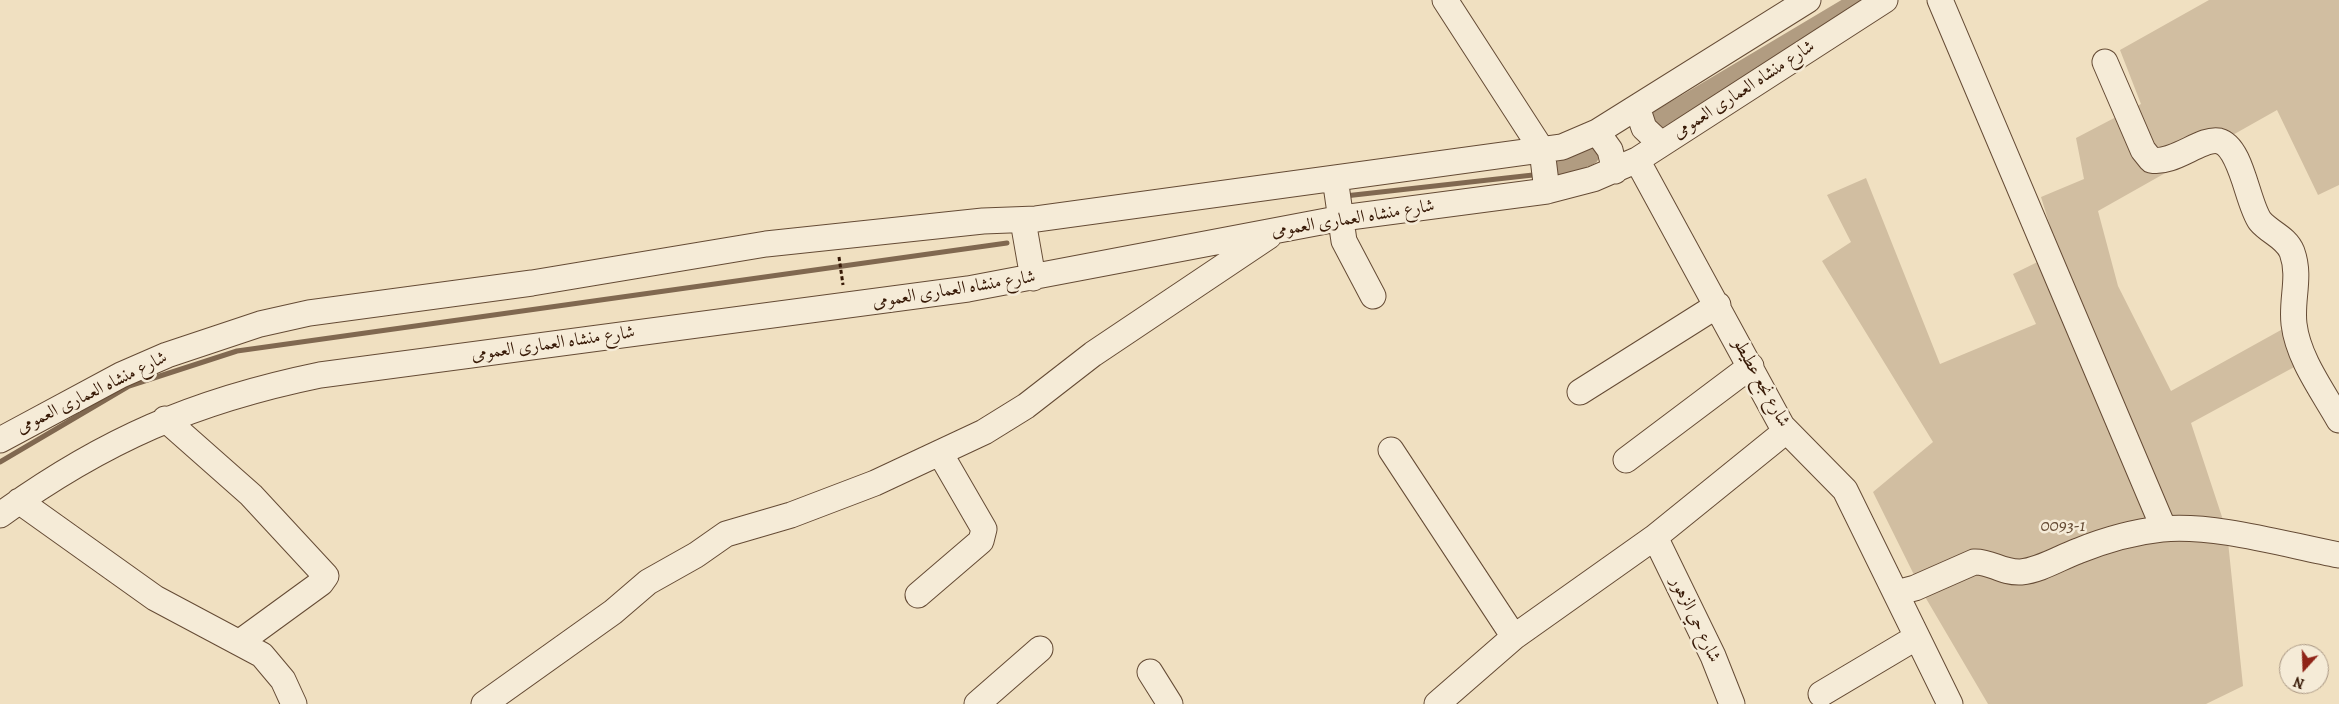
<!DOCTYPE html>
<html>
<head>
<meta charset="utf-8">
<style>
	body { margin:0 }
	#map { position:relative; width:2339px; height:704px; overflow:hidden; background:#f0e0c1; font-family:Alegreya,serif }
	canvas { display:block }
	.north { position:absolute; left:2279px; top:644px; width:50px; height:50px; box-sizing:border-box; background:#f5ebd7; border:1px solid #a99783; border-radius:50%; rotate:200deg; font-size:14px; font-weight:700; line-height:20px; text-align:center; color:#371906 }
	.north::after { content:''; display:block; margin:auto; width:18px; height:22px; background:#8f2418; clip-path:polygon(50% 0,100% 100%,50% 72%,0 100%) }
</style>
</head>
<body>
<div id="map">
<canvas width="2339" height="704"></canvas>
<div class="north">N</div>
</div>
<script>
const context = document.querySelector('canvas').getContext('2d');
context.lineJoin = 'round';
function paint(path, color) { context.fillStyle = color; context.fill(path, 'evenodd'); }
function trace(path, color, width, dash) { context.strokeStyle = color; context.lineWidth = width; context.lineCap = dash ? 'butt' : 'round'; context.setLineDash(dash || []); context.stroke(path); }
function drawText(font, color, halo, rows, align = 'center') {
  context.font = font + ' Alegreya,Amiri,serif'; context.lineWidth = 5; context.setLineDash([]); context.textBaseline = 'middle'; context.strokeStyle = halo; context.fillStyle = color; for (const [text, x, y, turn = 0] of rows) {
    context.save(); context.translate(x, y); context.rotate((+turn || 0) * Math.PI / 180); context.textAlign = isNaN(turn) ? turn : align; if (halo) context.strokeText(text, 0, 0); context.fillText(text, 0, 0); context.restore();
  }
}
paint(new Path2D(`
	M2209,0H2339V185L2318,195L2277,110L2098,211L2118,286L2171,391L2290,325L2309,359L2191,423L2227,532L2243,686L2206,704H1988L1924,595L1873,492L1933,442L1822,261L1851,242L1827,195L1866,178L1940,364L2036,324L2013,274L2058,252L2041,197L2084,179L2076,138L2141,104L2120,50Z`), '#d1bea1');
trace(new Path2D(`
	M1345,196L1533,175
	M0,462L129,386L237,351L1007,243`), '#806850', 5);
trace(new Path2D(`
	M1656,121L1859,0
	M1551,172L1590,156`), '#b19c81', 18);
const minor = new Path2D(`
	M1445,0L1542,150L1547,191
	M1940,0L2164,529
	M2105,62L2143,150L2151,160C2173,165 2202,137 2219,141C2242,147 2247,203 2260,221C2270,233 2286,237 2292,252C2301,277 2291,299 2294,324C2298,358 2322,390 2339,420
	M1637,107L1644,128L1661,144
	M1597,132L1610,150L1615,171
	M1637,160L1782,426L1845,490L1950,704
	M1335,178L1344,241L1373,296
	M1023,221L1033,278
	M1580,392L1718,305
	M165,419L251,495L326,576L321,583L240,642
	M0,440L121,375L167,355L260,324L309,313L532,283L766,244L983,221L1036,219L1562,147L1597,132L1808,0
	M1391,450L1514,637
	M1626,460L1751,366
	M19,501L155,598L262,655L283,680L294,704
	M0,515C104,440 194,401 320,375L968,289L1342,218L1547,191L1593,179L1637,160L1885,0
	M1655,537L1713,656L1732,704
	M1896,593L1915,588L1974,562C1991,561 2001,573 2021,572C2041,570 2059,558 2078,551C2105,540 2133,532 2162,529C2216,524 2286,545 2339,555
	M918,595L981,541L984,529L940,453
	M1150,672L1170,704
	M1821,694L1917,637
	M484,704L613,612L648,582L696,555L726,534L791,515L875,483L984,432L1026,406L1093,354L1269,236
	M977,704L1040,649
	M1437,704L1514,637L1655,537L1786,431`);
trace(minor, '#654b35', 27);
trace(new Path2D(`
	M839,257L843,285`), '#371906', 3, [4, 2.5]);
trace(minor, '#f5ebd7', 25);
drawText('18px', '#371906', '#f5ebd7', [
	["شارع منشاه العمارى العمومى",1744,90,-33],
	["شارع منشاه العمارى العمومى",1353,219,-9],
	["شارع منشاه العمارى العمومى",954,290,-9],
	["شارع منشاه العمارى العمومى",553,344,-8],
	["شارع نجع عطيطو",1761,383,61],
	["شارع منشاه العمارى العمومى",92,393,-26],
	["شارع حي الزهور",1695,620,64]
]);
drawText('italic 18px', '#654b34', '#f5ebd7', [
	["0093-1",2063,527]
]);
</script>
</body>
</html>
